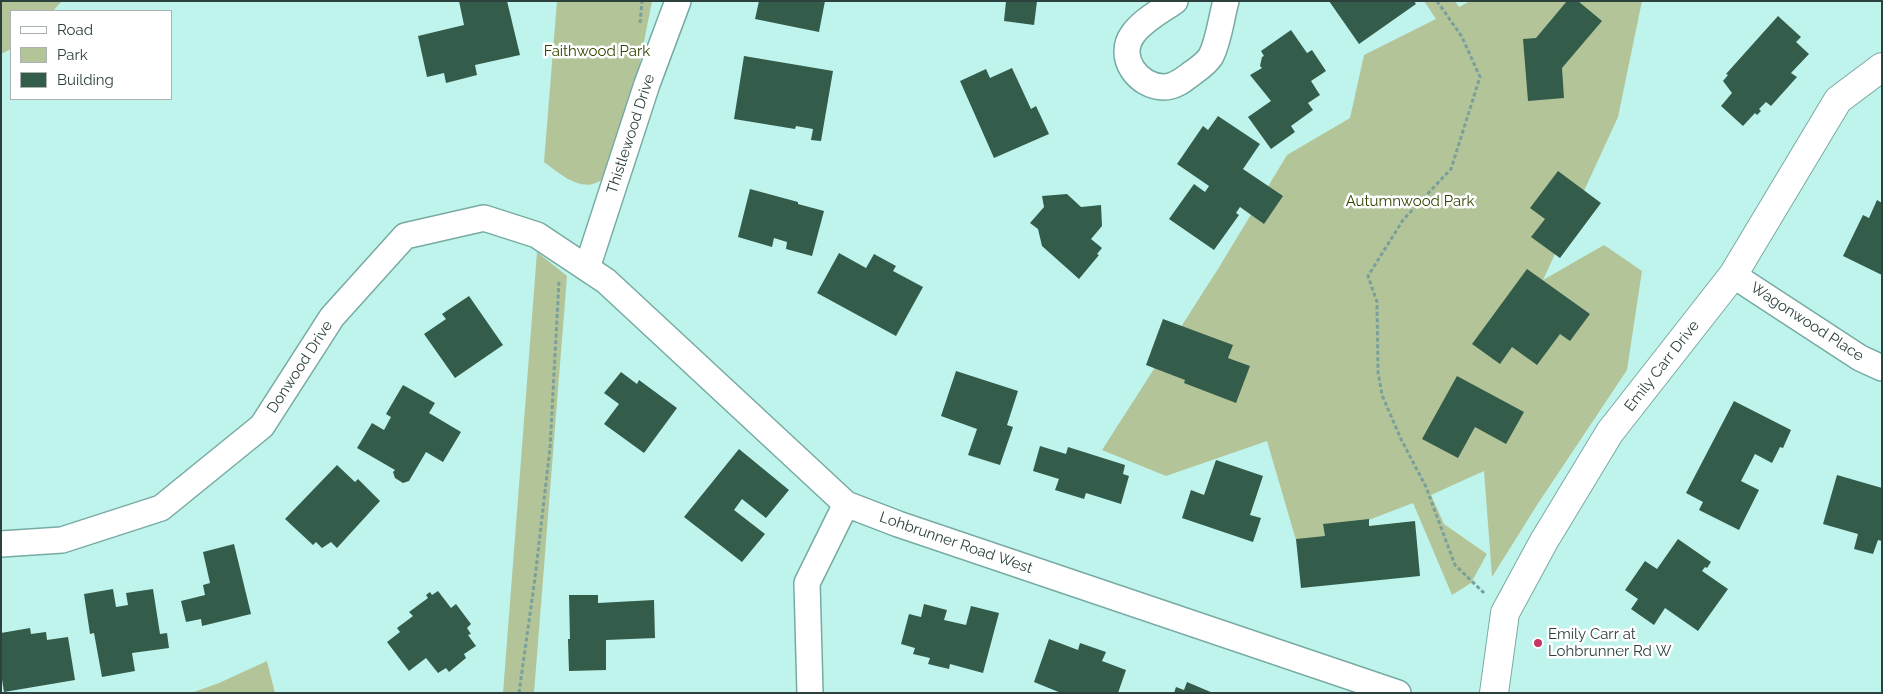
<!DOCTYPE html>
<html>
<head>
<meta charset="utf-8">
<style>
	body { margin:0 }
	#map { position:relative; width:1883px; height:694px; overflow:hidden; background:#bff4ed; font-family:Raleway,sans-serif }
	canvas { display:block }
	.frame { position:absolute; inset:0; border:2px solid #2c413e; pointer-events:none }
	.legend { position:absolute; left:10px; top:10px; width:162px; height:90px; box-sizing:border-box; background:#fff; border:1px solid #abb3b2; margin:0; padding:6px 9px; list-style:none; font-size:15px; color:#2c413e }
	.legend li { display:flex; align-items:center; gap:10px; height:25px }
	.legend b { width:25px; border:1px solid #abb3b2 }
</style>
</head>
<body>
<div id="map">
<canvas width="1883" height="694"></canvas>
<div class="frame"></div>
<ul class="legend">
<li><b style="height:6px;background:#fff"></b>Road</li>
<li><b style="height:14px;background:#b3c598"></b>Park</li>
<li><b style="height:14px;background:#335c4b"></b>Building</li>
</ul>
</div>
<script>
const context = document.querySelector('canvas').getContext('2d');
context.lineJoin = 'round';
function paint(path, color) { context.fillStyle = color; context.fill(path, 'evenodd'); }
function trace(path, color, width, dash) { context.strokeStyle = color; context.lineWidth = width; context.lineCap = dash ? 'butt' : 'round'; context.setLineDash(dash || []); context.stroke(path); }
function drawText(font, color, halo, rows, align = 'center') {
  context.font = font + ' Raleway,sans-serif'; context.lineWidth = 5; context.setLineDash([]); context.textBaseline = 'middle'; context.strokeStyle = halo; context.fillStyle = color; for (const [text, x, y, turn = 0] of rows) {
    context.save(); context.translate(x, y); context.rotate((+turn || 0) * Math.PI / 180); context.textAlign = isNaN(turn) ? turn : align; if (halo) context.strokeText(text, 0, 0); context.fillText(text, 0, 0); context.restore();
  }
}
paint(new Path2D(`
	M1,1H62L53,11H11V49L1,54Z
	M557,1H652L621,160C594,198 576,187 544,162Z
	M1424,1H1455L1459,7L1470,1H1642L1618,117L1543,280L1604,245L1642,271L1627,370L1537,505L1492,577L1484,471L1431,495L1444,524L1487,554L1471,583L1452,595L1413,503L1298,547L1267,441L1166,476L1102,450L1218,269L1287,155L1350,118L1364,55L1436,19Z
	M537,252L567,276L534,693H503Z
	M267,661L275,693H191L219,683Z`), '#b3c598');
paint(new Path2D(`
	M459,1H507L520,55L475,65L477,75L446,83L444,73L427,77L418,36L464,25Z
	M759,1H825L819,32L755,19Z
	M1006,1H1037L1034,25L1004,21Z
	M1329,1H1414L1416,4L1359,44Z
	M1567,1H1578L1602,21L1562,68L1564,98L1528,101L1523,39L1536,38Z
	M1778,16L1801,37L1796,42L1809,54L1791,73L1797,77L1771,106L1766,102L1759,109L1761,111L1757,115L1755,113L1743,126L1721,106L1732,93L1723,81L1728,75L1726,74Z
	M1291,30L1307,53L1312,50L1326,71L1311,81L1320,95L1308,103L1313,110L1291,126L1295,132L1271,149L1248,117L1271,101L1250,75L1262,68L1260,66L1262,57L1264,56L1261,51Z
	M744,56L833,71L821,141L811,140L813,129L796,126L795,129L734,119Z
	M1012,68L1031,109L1036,106L1049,134L994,158L960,81L986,69L990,78Z
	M1218,116L1260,144L1243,169L1283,196L1264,224L1240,207L1236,213L1239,215L1214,250L1169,219L1194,184L1205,192L1209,186L1177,164L1203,126L1208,130Z
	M1558,171L1601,203L1560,258L1531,237L1545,219L1530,208Z
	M750,189L798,202V204L824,211L812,256L786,249L787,242L774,238L772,247L738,237Z
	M1067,194L1081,207L1101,205L1102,226L1091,239L1102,248L1097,254L1099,255L1079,279L1042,246L1038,229L1030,223L1044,207L1042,196Z
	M1877,200L1882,203V275L1843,256L1863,215L1869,218Z
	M839,253L866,268L874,254L896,266L893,271L923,287L896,336L817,293Z
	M1527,269L1590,314L1570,341L1560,334L1537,365L1512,347L1500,364L1472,344Z
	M469,296L503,345L455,378L424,334L446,319L442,314Z
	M1163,319L1233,345L1228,358L1250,366L1236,403L1184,383L1185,380L1146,365Z
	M956,371L1018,391L1007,425L1013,427L1000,465L968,455L977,429L941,416Z
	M621,372L637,384L639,380L677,408L644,453L604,424L619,404L604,393Z
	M1457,376L1524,412L1506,444L1475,427L1458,458L1422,439Z
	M403,385L435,403L429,413L461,432L443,462L426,452L409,481L403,483L395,478L393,472L395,470L357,448L372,423L384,430L391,417L386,414Z
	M1734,401L1791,430L1783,448L1780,447L1772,463L1755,454L1741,481L1759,490L1739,530L1699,510L1703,502L1686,493Z
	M1040,446L1066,454L1068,447L1125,465L1123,474L1129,476L1121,504L1086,493L1084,499L1055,490L1059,479L1033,471Z
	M739,449L789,490L766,518L742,499L734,510L765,534L742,562L684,517Z
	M1216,460L1263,476L1250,515L1261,518L1253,542L1182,518L1191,490L1204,495Z
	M337,465L355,482L358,479L380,501L337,548L331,542L322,548L316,542L313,545L285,519Z
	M1837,475L1882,488V541L1878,540L1873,554L1854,549L1858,534L1823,524Z
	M1369,519V526L1415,521L1420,576L1301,588L1296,539L1325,536L1323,524Z
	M1678,539L1711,562L1707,568L1705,567L1702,571L1728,589L1698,631L1665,608L1654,625L1631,609L1638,599L1625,590L1645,561L1657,569Z
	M234,544L251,614L202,626L201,619L186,622L181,601L205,595L203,585L210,583L203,552Z
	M113,589L116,607L128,605L126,593L153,589L160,634L167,633L169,648L132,653L135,671L102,677L94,633L90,634L84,594Z
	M438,591L451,608L456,604L471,624L467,628L471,634L468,635L476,646L464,654L466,658L449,672L446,668L438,673L426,658L409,671L387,642L400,632L397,628L413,616L409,612L428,598L426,595L430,592L432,595Z
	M569,595H598V603L654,600L655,638L606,640V670L569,671L568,639H570Z
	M924,604L947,610L944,620L966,625L971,606L999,613L983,673L950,664L949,669L928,664L930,658L913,654L915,648L901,644L909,614L921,617Z
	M30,628L31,634L46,632L47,640L68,637L75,680L4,692L1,673V633Z
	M1049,639L1078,650L1080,643L1106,652L1102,661L1126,670L1118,693H1061L1034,682Z
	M1187,682L1213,693H1174L1176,687L1184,690Z`), '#335c4b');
const minor = new Path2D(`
	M1175,1C1161,11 1143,20 1133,34C1116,57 1138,87 1164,87C1175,87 1183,80 1191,74C1198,69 1206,64 1211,56C1219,40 1221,19 1226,1
	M587,268L647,84L678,1
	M1733,275L1860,358L1882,368
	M1,544L62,540L161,508L262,426L332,317L405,236L484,218L537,235L606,281L846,504L898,524L1398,693
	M810,693L807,583L846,504`);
const tertiary = new Path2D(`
	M1494,693L1505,613L1544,541L1610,432L1733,275L1838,100L1882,67`);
trace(minor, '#77aaa3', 28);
trace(tertiary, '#77aaa3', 30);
trace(new Path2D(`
	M1437,1L1462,37L1480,77L1451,169L1403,220L1368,276L1377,302L1378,372L1382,395L1401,439L1426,487L1455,565L1484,593
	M640,23L642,1
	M519,693L535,578L550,448L559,281`), '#7aa09b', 3, [4, 2.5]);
trace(minor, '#fff', 25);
trace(tertiary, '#fff', 28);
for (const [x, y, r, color] of [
	[1538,643,5,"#c53764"]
]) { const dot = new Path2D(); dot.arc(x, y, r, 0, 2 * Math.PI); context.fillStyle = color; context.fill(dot); trace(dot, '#fff', 2); }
drawText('15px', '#324601', '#fff', [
	["Faithwood Park",597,51],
	["Autumnwood Park",1410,201]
]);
drawText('15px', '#2c413e', '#fff', [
	["Thistlewood Drive",631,134,-72],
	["Wagonwood Place",1807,322,33],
	["Emily Carr Drive",1662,366,-52],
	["Donwood Drive",300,367,-57],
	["Lohbrunner Road West",956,543,19]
]);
drawText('15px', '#2c413e', '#fff', [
	["Emily Carr at",1548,634],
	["Lohbrunner Rd W",1548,651]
], 'left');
</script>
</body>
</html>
